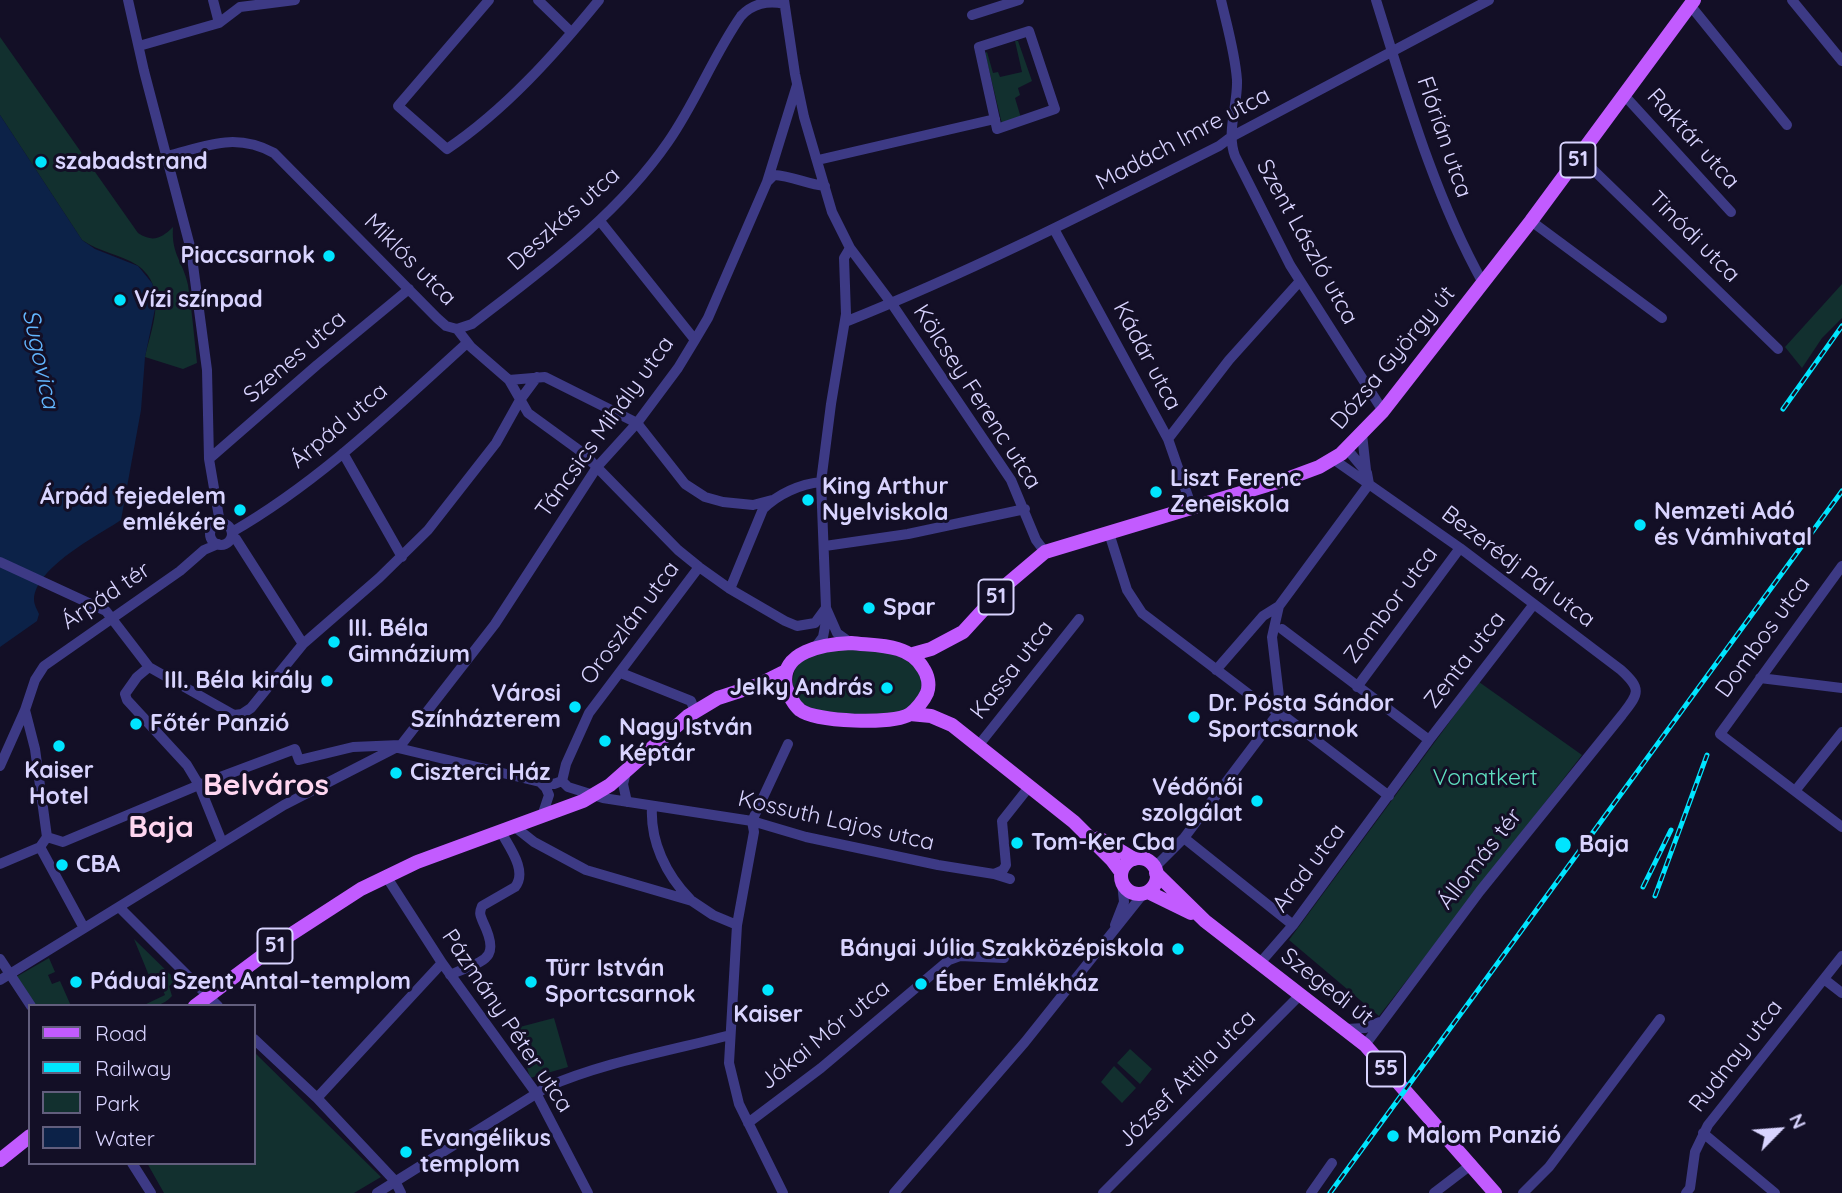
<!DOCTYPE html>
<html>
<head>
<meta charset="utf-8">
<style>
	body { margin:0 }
	#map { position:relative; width:1842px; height:1193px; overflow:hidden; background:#130f26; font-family:Quicksand,sans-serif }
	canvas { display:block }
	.legend { position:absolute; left:28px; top:1004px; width:228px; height:161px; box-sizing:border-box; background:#130f26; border:2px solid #625e7d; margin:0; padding:9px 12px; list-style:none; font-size:21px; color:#d9d4ff }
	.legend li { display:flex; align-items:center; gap:14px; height:35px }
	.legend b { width:35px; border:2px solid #625e7d }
	.north { position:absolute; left:1744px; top:1095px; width:70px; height:70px; -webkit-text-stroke:5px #130f26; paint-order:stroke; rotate:65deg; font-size:19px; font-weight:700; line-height:28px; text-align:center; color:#d9d4ff }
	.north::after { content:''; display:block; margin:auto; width:24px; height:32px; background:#d9d4ff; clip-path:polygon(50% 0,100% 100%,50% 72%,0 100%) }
</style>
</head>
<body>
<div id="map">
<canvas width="1842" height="1193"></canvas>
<ul class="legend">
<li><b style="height:9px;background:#c25bff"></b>Road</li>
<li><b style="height:9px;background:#00e5ff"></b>Railway</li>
<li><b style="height:19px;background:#12302f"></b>Park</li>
<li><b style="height:19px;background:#0c2248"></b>Water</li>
</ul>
<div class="north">N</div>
</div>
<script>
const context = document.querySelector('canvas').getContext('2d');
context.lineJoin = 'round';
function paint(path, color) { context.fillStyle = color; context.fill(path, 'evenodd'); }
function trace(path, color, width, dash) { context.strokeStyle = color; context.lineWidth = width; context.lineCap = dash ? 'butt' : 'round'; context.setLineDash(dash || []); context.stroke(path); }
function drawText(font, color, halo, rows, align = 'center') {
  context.font = font + ' Quicksand,sans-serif'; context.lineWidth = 6; context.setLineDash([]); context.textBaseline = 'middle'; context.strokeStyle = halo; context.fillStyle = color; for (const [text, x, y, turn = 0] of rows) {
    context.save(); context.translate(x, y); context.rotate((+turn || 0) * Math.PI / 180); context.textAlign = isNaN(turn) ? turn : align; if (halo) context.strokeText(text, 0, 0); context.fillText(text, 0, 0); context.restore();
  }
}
paint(new Path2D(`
	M0,37L138,233C153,243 162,238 173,227C171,255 183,261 188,285C192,310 194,337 197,363L183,369L145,357C152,327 169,287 137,265C120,254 99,252 82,240L0,115Z
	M1015,41H1018L1032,81L1018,88L1020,95L1015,98L1021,118L1002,124L985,53L987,52L993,73L998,72L1000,77L1022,72Z
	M1842,284V318L1822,338L1802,368L1785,347Z
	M851,648L903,653L923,674C922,689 921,698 909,708C896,718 871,716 855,715C834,713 795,714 793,685C792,672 796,666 804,656Z
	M1479,682L1582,755L1379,1016L1289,940Z
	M134,939L177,981L169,986L172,996C163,1006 155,1006 142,1006L165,995L159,981L152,983Z
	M49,958L55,972L48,975L52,984L60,981L71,1006H35L16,977Z
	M554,1018L568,1067L530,1078L516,1028Z
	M1130,1049L1152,1069L1140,1084L1117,1063Z
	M254,1052L381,1177L354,1193H164L147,1163H254Z
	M1114,1066L1136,1088L1122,1103L1101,1082Z`), '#12302f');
paint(new Path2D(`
	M0,115L82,240L95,249L138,266L152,283L157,299L145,357L141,410L121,520C97,536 36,567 34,599C34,605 37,609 39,614L37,621L0,647Z`), '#0c2248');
trace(new Path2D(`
	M128,0L144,71L191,250L207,370L209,459L220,523
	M213,0L219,23
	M489,0L398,106L447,149C505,110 555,54 599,0
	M538,0L571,32
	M784,0L795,74L804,117L832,212L850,248L892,304L1011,480L1036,540L1045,552
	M1221,0C1227,26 1235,53 1237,80C1238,105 1226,132 1235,156L1290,265L1383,411
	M1376,0C1406,96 1434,195 1483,283
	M1792,0L1842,61
	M1690,5L1787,125
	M972,15L1019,0
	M1029,31L1055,109L997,129L979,47Z
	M139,46L219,23L240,7L295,0
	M1624,95L1731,212
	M167,156C207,146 235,132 274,153L437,318L446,326L457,329L471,347L509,380L528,413L583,453L678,550L699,567L730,589L785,621L797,626L815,623L826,608
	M1580,157L1778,349
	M818,160L995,119
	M767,182L774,175C792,176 807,184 825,186
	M600,221L695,340
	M1531,221L1662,318
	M1054,229L1168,439L1192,508
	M850,248L844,258L846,314L831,404L821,482L826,608L837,633L851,643
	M845,322C973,271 1096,208 1219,146L1231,137L1489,0
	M457,329L472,324C542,270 617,216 668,142C696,102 713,56 741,16C752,4 768,0 784,4
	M509,380L545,377L637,423L685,484L705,497L723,502L753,505L772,500
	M1362,434L1366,470
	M1168,439L1229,360L1300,281
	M1347,449L1367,473L1369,484
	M343,453L402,557
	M209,459L317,365L409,289
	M1333,459L1460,548L1621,670C1643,690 1638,694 1622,715L1480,891L1365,1045
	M210 534a11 11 0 1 1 22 0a11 11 0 1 1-22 0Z
	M232,532C319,482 393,410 467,343
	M1109,533L1127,590L1142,613L1263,705L1279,712L1389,796
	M232,536L236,539L303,644
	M825,546L908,534L1025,509
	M0,562L106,611L149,667L234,715L242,714L251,708L303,644L379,578L428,530L496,443L520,400L537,377
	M1842,566L1720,734L1842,827
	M730,589L763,509C778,494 800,484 821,482
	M1282,629L1429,740
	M814,649L823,637L827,616
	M149,667L137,677L125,694L127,700L187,765L199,785L222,842
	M1216,670L1263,616L1279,606
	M621,673L691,701L695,712
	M1760,678L1842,688
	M1357,687L1460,548
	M1279,712L1280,705L1272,637L1279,606L1369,484
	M978,746L1079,619
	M398,748L540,782L554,784L562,781
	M0,766L25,710L35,680L44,666L180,571L204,550L218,544
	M626,772L623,784L627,802
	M562,781L568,787L603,798L752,821L806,837L938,865L994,874L1010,879
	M562,781L566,764L589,713L699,567
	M540,782L546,788L549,795L542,816
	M1795,791L1842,732
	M652,807C650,841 666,875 690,899
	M515,827L534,842L586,870L692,901L713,915L737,925
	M47,837L63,842L199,785L295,749L299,760L353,747L400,745
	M1184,838L1293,925
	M40,847L84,928
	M0,864L40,847L47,837L35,749L25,710
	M1154,868L1184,838L1279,712
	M994,874L1003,870L1006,865L1002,821L1029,787
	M386,876L442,963L536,1093L588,1193
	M119,907L218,1006
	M1115,925L1124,902L1122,882
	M0,959L31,1006
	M1260,963L1293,925L1429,740L1534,604
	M450,975C483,960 502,961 483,922C480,915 479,913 482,906L515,887C528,871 509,847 501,832
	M1824,979L1842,993
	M0,980L284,805L401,745L495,624L597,467L637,423L678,368L695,340L708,318L767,182L797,85
	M1346,1029L1365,1028L1380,1022
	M254,1039L317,1098L395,1181L401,1193
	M317,1098L442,963
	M748,1123L821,1068L949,960L960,956L1004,958
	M1703,1133L1775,1193
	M132,1163L151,1193
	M377,1193L547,1087C604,1062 670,1051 730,1035
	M783,1193L739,1104L729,1063L737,925L754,832L752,821L788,744
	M894,1193L1025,1042L1143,894
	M1103,1193L1301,994
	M1311,1193L1332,1163
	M1434,1193L1472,1164
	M1523,1193L1549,1167L1660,1019
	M1686,1193L1690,1188L1695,1152L1708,1125L1842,956`), '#3d3a85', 10);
trace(new Path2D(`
	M851,643C876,646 909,643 923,668C928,675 930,685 927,693C924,700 916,710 910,714C893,725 816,722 800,710C794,705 788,694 786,687C778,651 825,644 851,643Z
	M913,654L931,649L963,632L1006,585L1045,552L1284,480L1319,467L1341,454L1383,411L1531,221L1694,0
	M910,714L931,716L952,725L1074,822L1112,860L1121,872
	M1099,838L1134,859
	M1121 876a18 18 0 1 1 36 0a18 18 0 1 1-36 0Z
	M1156,873L1205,921L1365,1045L1495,1193
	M1148,892L1191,913
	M195,1006L290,935L361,889L417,862L583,801L610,785L688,716L718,698L758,685L786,671
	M0,1160L30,1136`), '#c25bff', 14);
const rail = new Path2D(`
	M1783,409L1842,326
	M1643,887L1671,830
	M1655,896L1707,755
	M1330,1193L1842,491`);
trace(rail, '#00e5ff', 5);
trace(rail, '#130f26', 2.5, [8]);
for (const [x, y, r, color] of [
	[41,162,7,"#00e5ff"],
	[329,256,7,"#00e5ff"],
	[120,300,7,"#00e5ff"],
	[1156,492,7,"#00e5ff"],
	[808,500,7,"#00e5ff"],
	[240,510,7,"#00e5ff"],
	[1640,525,7,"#00e5ff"],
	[869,608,7,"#00e5ff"],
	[334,642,7,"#00e5ff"],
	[327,681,7,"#00e5ff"],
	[887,688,7,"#00e5ff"],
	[575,707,7,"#00e5ff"],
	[1194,717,7,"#00e5ff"],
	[136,724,7,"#00e5ff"],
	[605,741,7,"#00e5ff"],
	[59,746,7,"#00e5ff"],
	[396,773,7,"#00e5ff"],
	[1257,801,7,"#00e5ff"],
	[1017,843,7,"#00e5ff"],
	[1563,845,9,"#00e5ff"],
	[62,865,7,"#00e5ff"],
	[1178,949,7,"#00e5ff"],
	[76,982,7,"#00e5ff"],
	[531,982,7,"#00e5ff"],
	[921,984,7,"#00e5ff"],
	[768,990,7,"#00e5ff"],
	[1393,1136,7,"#00e5ff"],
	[406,1152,7,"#00e5ff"]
]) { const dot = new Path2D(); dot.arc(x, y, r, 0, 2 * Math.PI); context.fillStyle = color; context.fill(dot); trace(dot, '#130f26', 2.5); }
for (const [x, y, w] of [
	[1578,160,35],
	[996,597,35],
	[275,946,35],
	[1386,1069,38]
]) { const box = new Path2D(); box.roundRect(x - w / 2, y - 17.5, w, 35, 5); context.fillStyle = '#130f26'; context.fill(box); trace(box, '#d9d4ff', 2); }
drawText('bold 21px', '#d9d4ff', null, [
	["51",1578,160],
	["51",996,597],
	["51",275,946],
	["55",1386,1069]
]);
drawText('23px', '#d9d4ff', '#130f26', [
	["Flórián utca",1444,137,71],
	["Madách Imre utca",1183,139,-28],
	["Raktár utca",1693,139,48],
	["Deszkás utca",564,219,-42],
	["Tinódi utca",1694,237,45],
	["Szent László utca",1307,242,61],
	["Miklós utca",410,260,45],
	["Kádár utca",1147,356,62],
	["Szenes utca",295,357,-41],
	["Dózsa György út",1393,358,-50],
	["Kölcsey Ferenc utca",977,397,57],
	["Árpád utca",339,426,-40],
	["Táncsics Mihály utca",605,427,-54],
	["Bezerédj Pál utca",1518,567,37],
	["Árpád tér",106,596,-34],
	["Zombor utca",1391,605,-53],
	["Oroszlán utca",630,623,-53],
	["Dombos utca",1763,637,-54],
	["Zenta utca",1465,660,-52],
	["Kassa utca",1012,670,-52],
	["Kossuth Lajos utca",836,821,13],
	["Állomás tér",1480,859,-52],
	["Arad utca",1309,868,-53],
	["Szegedi út",1327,987,38],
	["Pázmány Péter utca",507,1021,56],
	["Jókai Mór utca",825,1035,-39],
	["Rudnay utca",1736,1056,-52],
	["József Attila utca",1187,1079,-45]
]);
drawText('bold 23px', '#d9d4ff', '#130f26', [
	["szabadstrand",55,162],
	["Piaccsarnok",315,256,"right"],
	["Vízi színpad",134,300],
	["Liszt Ferenc",1170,479],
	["Zeneiskola",1170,505],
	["King Arthur",822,487],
	["Nyelviskola",822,513],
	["Árpád fejedelem",226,497,"right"],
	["emlékére",226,523,"right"],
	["Nemzeti Adó",1654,512],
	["és Vámhivatal",1654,538],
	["Spar",883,608],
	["III. Béla",348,629],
	["Gimnázium",348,655],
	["III. Béla király",313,681,"right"],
	["Jelky András",873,688,"right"],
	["Városi",561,694,"right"],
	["Színházterem",561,720,"right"],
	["Dr. Pósta Sándor",1208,704],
	["Sportcsarnok",1208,730],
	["Főtér Panzió",150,724],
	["Nagy István",619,728],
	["Képtár",619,754],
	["Kaiser",59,771,"center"],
	["Hotel",59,797,"center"],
	["Ciszterci Ház",410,773],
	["Védőnői",1243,788,"right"],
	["szolgálat",1243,814,"right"],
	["Tom-Ker Cba",1031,843],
	["Baja",1579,845],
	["CBA",76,865],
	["Bányai Júlia Szakközépiskola",1164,949,"right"],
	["Türr István",545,969],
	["Sportcsarnok",545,995],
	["Páduai Szent Antal–templom",90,982],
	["Éber Emlékház",935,984],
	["Kaiser",768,1015,"center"],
	["Malom Panzió",1407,1136],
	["Evangélikus",420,1139],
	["templom",420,1165]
], 'left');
drawText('23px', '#5fe0c0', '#130f26', [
	["Vonatkert",1485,778]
]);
drawText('italic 24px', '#62b6ff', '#130f26', [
	["Sugovica",40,359,78]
]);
drawText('bold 30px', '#ffd6f0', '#130f26', [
	["Belváros",266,786],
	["Baja",161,828]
]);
</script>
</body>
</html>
